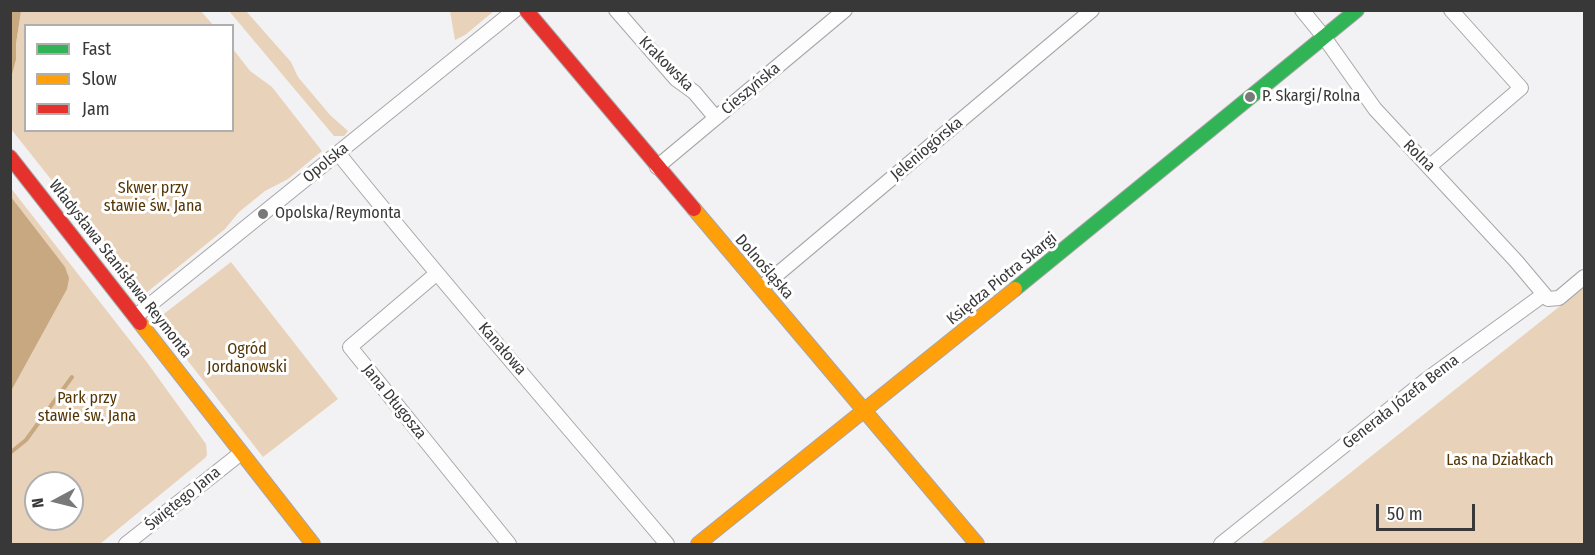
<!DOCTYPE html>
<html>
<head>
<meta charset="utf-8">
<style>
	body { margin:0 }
	#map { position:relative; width:1595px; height:555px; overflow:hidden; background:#f2f1f3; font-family:"Fira Sans Condensed",sans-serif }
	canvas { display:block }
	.frame { position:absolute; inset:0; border:12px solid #393839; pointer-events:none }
	.legend { position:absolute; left:24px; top:24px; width:210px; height:108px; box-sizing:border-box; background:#fff; border:2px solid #b0afb0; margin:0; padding:8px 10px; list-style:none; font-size:18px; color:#393839 }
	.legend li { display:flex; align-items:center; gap:12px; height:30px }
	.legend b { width:30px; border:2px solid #b0afb0 }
	.north { position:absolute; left:24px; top:471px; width:60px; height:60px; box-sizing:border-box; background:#fff; border:2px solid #b0afb0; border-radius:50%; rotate:263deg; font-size:16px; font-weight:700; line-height:24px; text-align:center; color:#393839 }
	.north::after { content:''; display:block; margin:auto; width:21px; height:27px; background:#7a797a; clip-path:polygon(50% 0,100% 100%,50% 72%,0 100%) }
	.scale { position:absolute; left:1376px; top:504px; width:99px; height:27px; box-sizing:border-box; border:3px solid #393839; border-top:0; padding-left:8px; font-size:18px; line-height:21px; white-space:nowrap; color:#393839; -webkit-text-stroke:4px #fff; paint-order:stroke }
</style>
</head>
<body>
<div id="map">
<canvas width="1595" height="555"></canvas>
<div class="frame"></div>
<ul class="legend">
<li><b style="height:8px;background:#30b455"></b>Fast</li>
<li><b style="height:8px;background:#ff9f0a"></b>Slow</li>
<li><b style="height:8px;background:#e5322d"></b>Jam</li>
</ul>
<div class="north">N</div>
<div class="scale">50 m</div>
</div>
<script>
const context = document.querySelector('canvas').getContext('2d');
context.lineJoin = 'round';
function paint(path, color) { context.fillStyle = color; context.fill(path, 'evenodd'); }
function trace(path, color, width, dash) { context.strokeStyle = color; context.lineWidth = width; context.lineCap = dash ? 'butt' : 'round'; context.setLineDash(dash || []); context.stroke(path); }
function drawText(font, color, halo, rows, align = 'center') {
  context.font = font + ' "Fira Sans Condensed",sans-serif'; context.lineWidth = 6; context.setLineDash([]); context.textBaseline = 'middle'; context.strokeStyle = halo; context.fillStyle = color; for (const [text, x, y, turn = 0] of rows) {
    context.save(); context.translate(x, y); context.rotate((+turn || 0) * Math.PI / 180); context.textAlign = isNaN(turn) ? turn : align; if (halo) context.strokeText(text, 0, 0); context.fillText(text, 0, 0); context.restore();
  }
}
paint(new Path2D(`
	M21,11H201L213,25L26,26V130H232L233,49L250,71L272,87L322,151L288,179L265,191L239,212L225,229L146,293H141L11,129L10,78L16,61V44Z
	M229,11H246L291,62L298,77L330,115L348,131L344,136H334Z
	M450,11V10L494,11L465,35L455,40Z
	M10,187L146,361L206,444L207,455L205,458L100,544H11ZM36,483H72V519H36Z
	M231,262L338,399L263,457L156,320Z
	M1584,287V544H1260L1296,516Z`), '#e8d3ba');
paint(new Path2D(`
	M11,10L21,11L16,44V60L11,78Z
	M11,197L65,267L69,278L67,289L11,391Z`), '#c7a880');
trace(new Path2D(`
	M10,453L26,440L72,377`), '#c7a880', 4);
const street = new Path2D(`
	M616,10L676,79L694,92L716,118
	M1302,10L1324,37L1375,109L1516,261L1548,299L1559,298L1584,277
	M338,153C445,286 557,414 667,544
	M1430,166L1521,88L1451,10
	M657,167L845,10
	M436,274L350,347L509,544
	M761,288L1092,10
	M136,316L515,10
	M126,544L241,453
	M1221,544L1426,380L1543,295`);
const fast = new Path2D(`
	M1015,289L1357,10`);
const slow = new Path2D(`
	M694,209L977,544
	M140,323L313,544
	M698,544L1015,289`);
const jam = new Path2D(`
	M526,10L694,209
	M10,157L140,323`);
trace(street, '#a7a6a8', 16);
trace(fast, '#a7a6a8', 16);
trace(slow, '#a7a6a8', 16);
trace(jam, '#a7a6a8', 16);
trace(street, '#fdfdfd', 14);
trace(fast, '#30b455', 14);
trace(slow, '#ff9f0a', 14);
trace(jam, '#e5322d', 14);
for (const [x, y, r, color] of [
	[1250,97,6,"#7a797a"],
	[263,214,6,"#7a797a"]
]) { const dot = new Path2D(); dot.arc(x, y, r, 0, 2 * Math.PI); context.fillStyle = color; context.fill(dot); trace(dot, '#fff', 2); }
drawText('16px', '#393839', '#fff', [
	["Krakowska",666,64,45],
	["Cieszyńska",751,89,-40],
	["Jeleniogórska",927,149,-40],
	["Rolna",1419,156,45],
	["Opolska",326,163,-39],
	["Dolnośląska",764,267,49],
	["Władysława Stanisława Reymonta",120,269,52],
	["Księdza Piotra Skargi",1002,279,-39],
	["Kanałowa",502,349,49],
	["Jana Długosza",394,402,51],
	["Generała Józefa Bema",1401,402,-38],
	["Świętego Jana",183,499,-39]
]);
drawText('16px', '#393839', '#fff', [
	["P. Skargi/Rolna",1262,97],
	["Opolska/Reymonta",275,214]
], 'left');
drawText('16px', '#543504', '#fff', [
	["Skwer przy",153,189],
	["stawie św. Jana",153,207],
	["Ogród",247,350],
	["Jordanowski",247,368],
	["Park przy",87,399],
	["stawie św. Jana",87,417],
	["Las na Działkach",1500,461]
]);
</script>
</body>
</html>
